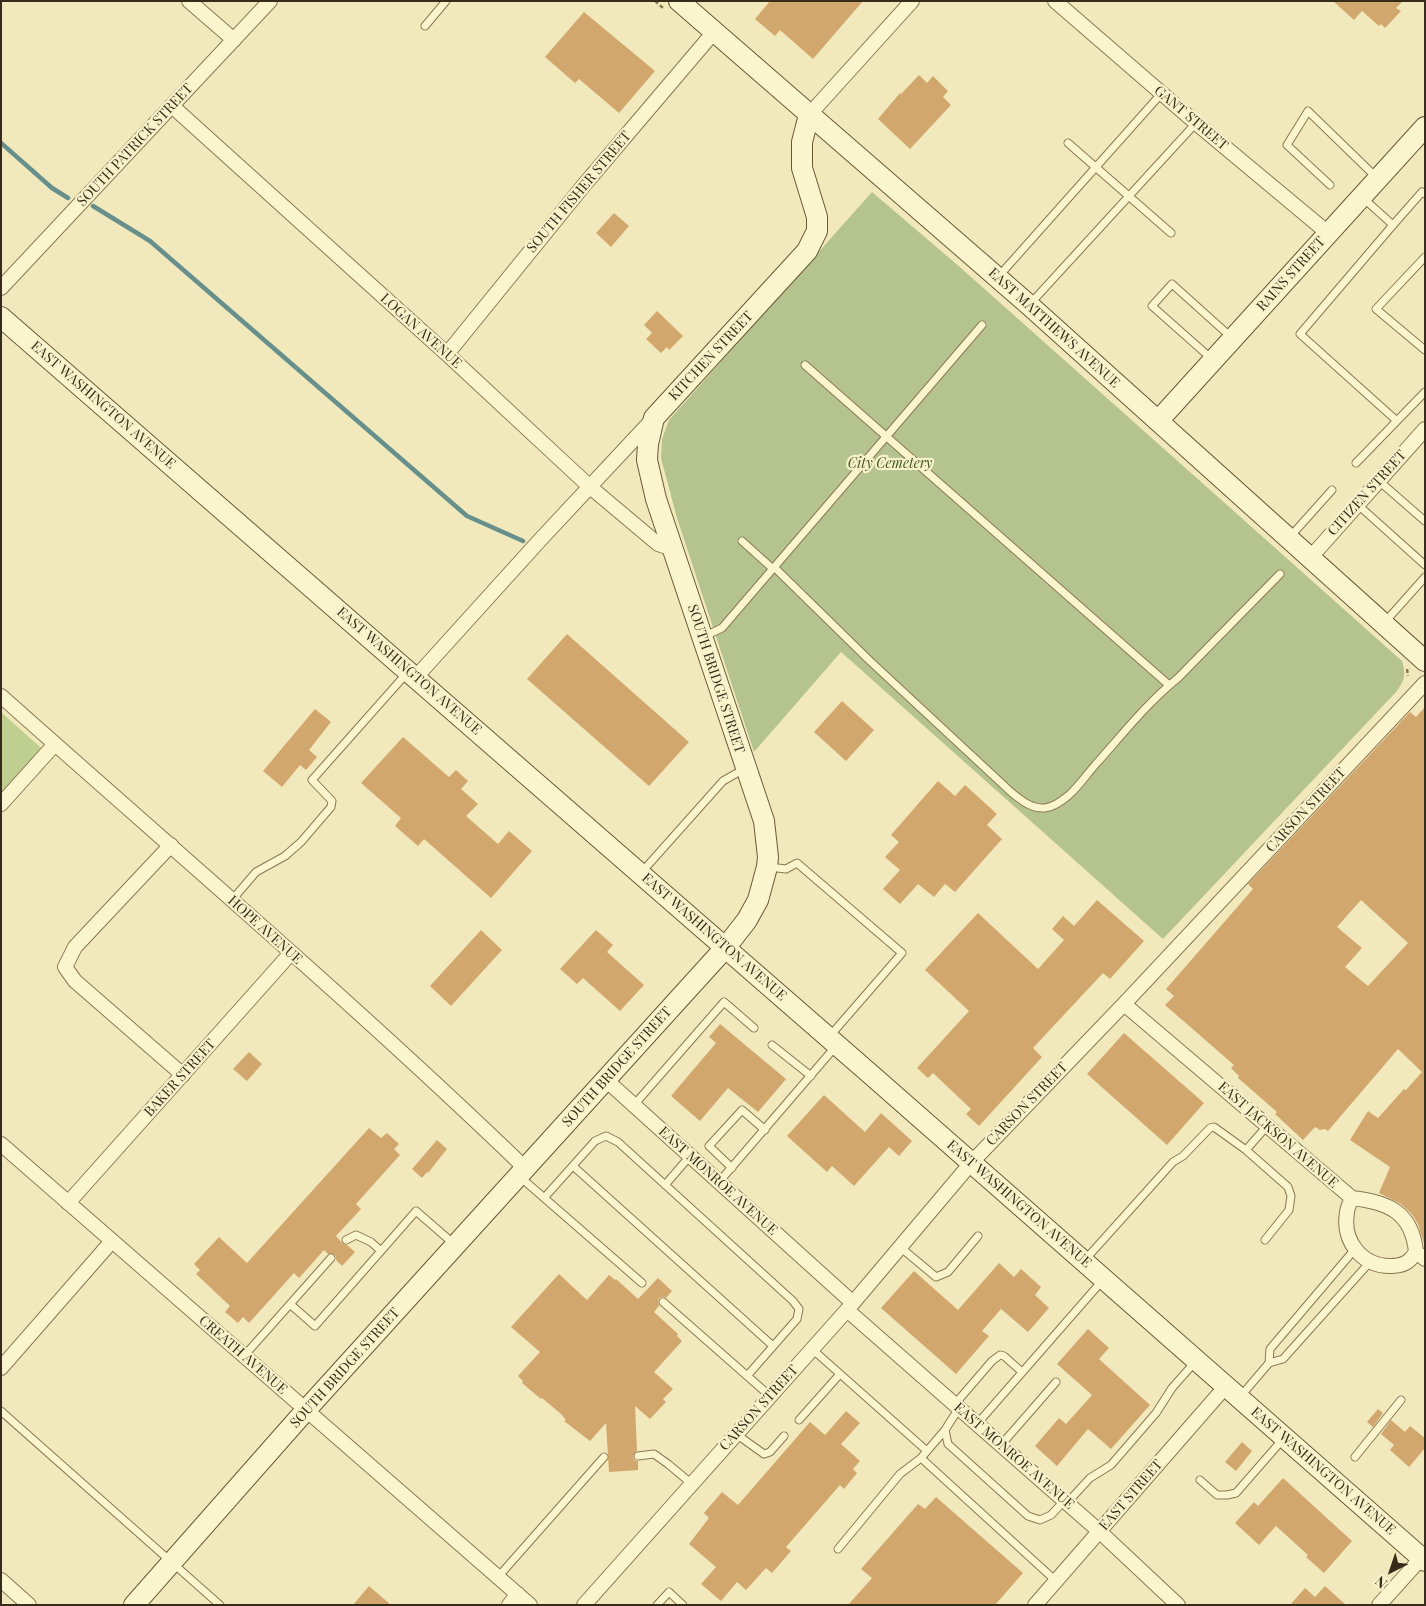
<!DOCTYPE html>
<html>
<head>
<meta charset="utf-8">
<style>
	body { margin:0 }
	#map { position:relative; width:1426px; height:1606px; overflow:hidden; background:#f1e9bb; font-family:"Playfair Display",serif }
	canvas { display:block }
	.frame { position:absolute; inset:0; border:2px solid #372c1a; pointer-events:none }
	.north { position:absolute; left:1366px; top:1546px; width:50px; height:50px; -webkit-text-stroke:4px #f8f2cb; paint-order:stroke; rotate:221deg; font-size:14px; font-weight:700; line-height:20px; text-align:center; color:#372c1a }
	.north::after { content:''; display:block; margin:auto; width:18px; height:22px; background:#372c1a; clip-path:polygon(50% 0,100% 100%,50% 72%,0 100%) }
</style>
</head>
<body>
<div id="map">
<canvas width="1426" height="1606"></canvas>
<div class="frame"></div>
<div class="north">N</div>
</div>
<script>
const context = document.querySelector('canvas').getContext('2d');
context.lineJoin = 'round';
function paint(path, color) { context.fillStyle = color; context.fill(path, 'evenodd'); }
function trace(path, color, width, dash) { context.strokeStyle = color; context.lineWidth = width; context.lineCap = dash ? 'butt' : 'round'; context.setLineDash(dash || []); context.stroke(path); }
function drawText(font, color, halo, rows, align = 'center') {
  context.font = font + ' "Playfair Display",serif'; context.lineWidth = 4.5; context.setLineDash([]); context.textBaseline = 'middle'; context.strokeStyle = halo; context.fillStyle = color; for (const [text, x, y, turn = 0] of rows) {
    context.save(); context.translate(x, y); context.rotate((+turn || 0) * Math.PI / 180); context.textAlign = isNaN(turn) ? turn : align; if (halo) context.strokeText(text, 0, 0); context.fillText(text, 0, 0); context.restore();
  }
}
paint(new Path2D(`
	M1,712L41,748L1,792Z`), '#becf8f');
paint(new Path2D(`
	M872,192L961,268L1402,661C1406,675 1405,680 1396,692L1163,939L841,652L754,752L677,518L661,458L662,439L669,420Z`), '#b5c38f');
trace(new Path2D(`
	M1,143L52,188L68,198
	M93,206L150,241L467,516L523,541`), '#678f8b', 4.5);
paint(new Path2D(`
	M770,1H863L813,59L780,30L775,36L755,19Z
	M1333,1H1403L1396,8L1401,11L1385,28L1381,24L1379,26L1362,11L1354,20Z
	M584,12L655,71L619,113L579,79L575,83L545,57Z
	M919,75L927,83L933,76L948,91L943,97L951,105L910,149L878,119L900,93L901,94Z
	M614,213L629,226L611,247L596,233Z
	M657,311L683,336L669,350L667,347L661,353L646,339L652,333L644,325Z
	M567,634L689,742L649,786L527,679Z
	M842,701L874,730L846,761L814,732Z
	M1425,707V1247L1418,1224L1411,1213L1401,1204L1379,1193L1390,1167L1350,1140L1368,1111L1378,1118L1404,1089L1406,1090L1422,1072L1398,1049L1328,1131L1325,1129L1320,1130L1315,1127L1303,1140L1275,1114L1277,1112L1238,1078L1239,1076L1231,1068L1234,1065L1165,1005L1174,996L1166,989L1253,889L1248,884L1410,712L1416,717ZM1361,900L1408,943L1368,986L1345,967L1362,948L1337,927Z
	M315,709L331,722L309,750L317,757L306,770L300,765L282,787L263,771Z
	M403,737L449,777L456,770L468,781L461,789L478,804L466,816L498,844L509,831L532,851L491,898L424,839L418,846L395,826L401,818L361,783Z
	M938,781L955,796L965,785L997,814L987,825L1002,839L955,892L945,884L934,897L918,884L900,904L883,889L900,870L885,857L899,842L891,835Z
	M1097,900L1144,941L1110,979L1103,973L1033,1048L1042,1057L979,1126L966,1114L971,1109L933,1073L928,1078L917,1068L969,1011L925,970L978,913L1038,969L1064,940L1052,929L1063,916L1074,926Z
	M481,930L502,950L451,1006L430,986Z
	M596,930L613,945L607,952L644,985L620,1011L583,978L577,984L560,969Z
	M720,1024L786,1079L758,1112L728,1088L700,1121L671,1096L716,1043L709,1037Z
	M1124,1033L1204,1103L1167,1145L1087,1074Z
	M249,1052L262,1064L247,1081L233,1069Z
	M824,1095L865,1132L881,1113L912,1141L899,1156L889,1147L854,1186L832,1166L827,1172L787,1136Z
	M369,1128L381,1138L387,1133L399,1144L394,1149L400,1155L356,1204L361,1209L336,1236L343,1244L347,1245L355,1252L342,1266L336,1260V1257L334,1254H328L324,1250L299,1278L294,1273L249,1323L243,1317L238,1323L225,1312L230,1306L196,1274L200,1270L194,1264L219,1237L247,1263Z
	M437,1140L447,1149L428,1173L427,1172L422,1178L412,1169Z
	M999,1263L1014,1277L1021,1269L1041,1287L1035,1295L1049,1308L1028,1332L1001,1309L982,1331L989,1336L956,1374L881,1308L914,1271L958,1310Z
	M559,1274L587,1300L609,1275L615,1280L616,1279L638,1299L658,1278L672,1291L666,1298L664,1297L659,1298L658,1301L659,1306L654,1312L678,1334L677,1336L682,1341L654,1372L673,1389L663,1399L666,1402L650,1419L635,1406L637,1451L633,1456L634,1460L638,1461V1470L609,1472L606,1423L590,1441L564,1421L566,1420L561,1414L542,1398L541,1399L522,1383L523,1381L518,1376L540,1352L511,1327Z
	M1088,1329L1109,1348L1099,1359L1150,1405L1111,1449L1088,1429L1057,1466L1035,1446L1059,1418L1066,1424L1092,1395L1057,1364Z
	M1378,1409L1383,1413L1373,1427L1367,1422Z
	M846,1411L860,1423L841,1444L860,1461L853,1469L857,1473L844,1489L840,1485L786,1547L791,1551L772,1573L766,1568L746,1590L737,1582L721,1601L701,1584L716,1567L689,1544L709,1518L704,1513L722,1492L738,1505L810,1422L825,1435Z
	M1391,1420L1405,1432L1410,1426L1425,1438V1448L1409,1467L1390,1450L1394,1445L1381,1434Z
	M1242,1442L1252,1451L1236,1471L1225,1462Z
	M1283,1478L1352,1541L1324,1573L1306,1557L1308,1555L1276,1526L1259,1545L1235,1523L1254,1502L1258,1506Z
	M936,1497L1023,1573L995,1605H848L872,1578L861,1569L918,1504L925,1509Z
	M369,1586L391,1605H353Z
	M1325,1586L1346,1605H1290L1305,1588L1315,1597Z`), '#d2a76e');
const lane = new Path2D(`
	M425,26L446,1
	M1068,143L1171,233
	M1330,185L1287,145L1308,111L1378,179
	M1362,197L1393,225L1422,192L1425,194
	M1393,225L1300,334L1397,421
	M1425,257L1376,309L1425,350
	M998,277L1161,94
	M1030,304L1196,123
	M1213,360L1152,306L1172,284L1231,337
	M805,365L1169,685
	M1356,463L1425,392
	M1379,481L1425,521
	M1357,504L1425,565
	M1289,538L1332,490
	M742,541L773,569
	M774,567L870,661L1012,793C1022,801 1032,809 1045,808C1054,807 1062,801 1069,795C1079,786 1087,774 1096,764C1122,735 1147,703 1178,678L1280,574
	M1385,622L1425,577
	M705,636L722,628L982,325
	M769,867L786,869L797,863L902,953L829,1037
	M641,873L723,781L744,769
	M232,900L256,872L285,856L301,842L331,807L332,801L312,780L407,673
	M772,1045L811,1076
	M634,1105L724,1002L754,1028
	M1246,1150L1267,1126
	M573,1166L773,1346
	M732,1168L709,1146L742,1110L765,1130
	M519,1176L642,1283
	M719,1182L836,1046
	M665,1185L690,1156
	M544,1198L595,1141L606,1136L618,1142L793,1301L799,1309L797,1319L747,1376
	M346,1240L356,1235L371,1242L381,1251L416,1211L454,1244
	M900,1247L936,1277L948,1272L978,1236
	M1355,1249L1270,1349L1269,1363L1283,1359L1370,1262
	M1084,1261L1173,1162L1183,1156L1210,1128L1214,1127L1246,1150L1288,1187L1291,1196L1289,1210L1265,1240
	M663,1302L770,1396
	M290,1304L315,1326L381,1251
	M812,1349L927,1451
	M244,1356L331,1258
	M1240,1397L1269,1363
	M955,1404L992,1361L1000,1355L1004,1356L1022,1372
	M959,1408L945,1430L948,1444L1028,1516L1040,1520L1051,1515L1064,1501
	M1,1411L220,1605
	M799,1420L840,1374
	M977,1424L1102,1281
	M736,1434L764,1454L770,1452L784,1436
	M1001,1445L1056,1382
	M638,1456L654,1454L668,1464L692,1484
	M1355,1457L1401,1400
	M921,1458L1056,1581
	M1200,1480L1217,1495H1227L1236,1493L1284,1438
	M1067,1503L1090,1478L1111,1465L1156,1413L1172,1388L1195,1362
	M838,1549L900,1474L921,1458L945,1430
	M498,1577L604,1457
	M657,1605L669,1592L683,1605`);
const street = new Path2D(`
	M189,1L234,40
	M1055,1L1196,123L1328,233
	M172,106L447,354L589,486L658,544L673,549
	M809,115L912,1
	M1,288L270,1
	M447,354L584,185L714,32
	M1310,558L1425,429
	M416,677L540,540L653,419
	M1,696C176,852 356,1005 525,1168
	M1,804L55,744
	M171,845L75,947L65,967L75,981L183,1075
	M1124,1004L1352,1198C1388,1202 1412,1212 1416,1252L1425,1259
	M606,1080L853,1303
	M1,1144L530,1605
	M1352,1198C1350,1203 1347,1208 1347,1213C1342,1241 1362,1266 1390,1266C1403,1266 1409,1263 1416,1252
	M68,1203L291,953
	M847,1310L1099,1531L1178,1605
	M1,1368L112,1241
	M1,1580L29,1605
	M509,1605L518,1594
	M584,1605L847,1310L972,1162L1124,1004L1425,683
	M1035,1605L1226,1386
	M1379,1605L1425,1554`);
const secondary = new Path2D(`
	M679,1L1029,305L1425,661
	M1,317L868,1072L1425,1561
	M1158,421L1425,127
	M134,1605L306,1410L726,947L747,920L758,900L767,867L768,857L764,821L656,499L647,460L648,444L654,418L807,251L817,231V217L802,168V142L809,115`);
trace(lane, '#897854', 9);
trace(street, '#897854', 16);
trace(secondary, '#6a5937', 22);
trace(new Path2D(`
	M655,1L663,8
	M1407,669L1408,676`), '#897854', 2.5, [4, 2.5]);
trace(lane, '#fbf5ce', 7);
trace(street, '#fbf5ce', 14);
trace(secondary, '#fbf5ce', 20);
drawText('14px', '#372c1a', '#f8f2cb', [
	["GANT STREET",1191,118,40],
	["SOUTH PATRICK STREET",135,145,-47],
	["SOUTH FISHER STREET",579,192,-50],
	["RAINS STREET",1291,274,-48],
	["EAST MATTHEWS AVENUE",1054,328,42],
	["LOGAN AVENUE",421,331,42],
	["KITCHEN STREET",711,356,-47],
	["EAST WASHINGTON AVENUE",103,405,41],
	["CITIZEN STREET",1367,493,-48],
	["EAST WASHINGTON AVENUE",409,671,41],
	["SOUTH BRIDGE STREET",716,679,72],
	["CARSON STREET",1306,810,-47],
	["HOPE AVENUE",265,930,42],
	["EAST WASHINGTON AVENUE",714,937,41],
	["SOUTH BRIDGE STREET",617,1067,-48],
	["BAKER STREET",180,1078,-48],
	["CARSON STREET",1027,1104,-46],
	["EAST JACKSON AVENUE",1278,1135,41],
	["EAST MONROE AVENUE",718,1181,42],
	["EAST WASHINGTON AVENUE",1019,1204,41],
	["CREATH AVENUE",243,1355,41],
	["SOUTH BRIDGE STREET",345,1368,-48],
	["CARSON STREET",759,1408,-48],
	["EAST MONROE AVENUE",1014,1456,41],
	["EAST WASHINGTON AVENUE",1323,1471,41],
	["EAST STREET",1131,1495,-49]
]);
drawText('italic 14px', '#3f551f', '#f8f2cb', [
	["City Cemetery",890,464]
]);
</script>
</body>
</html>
